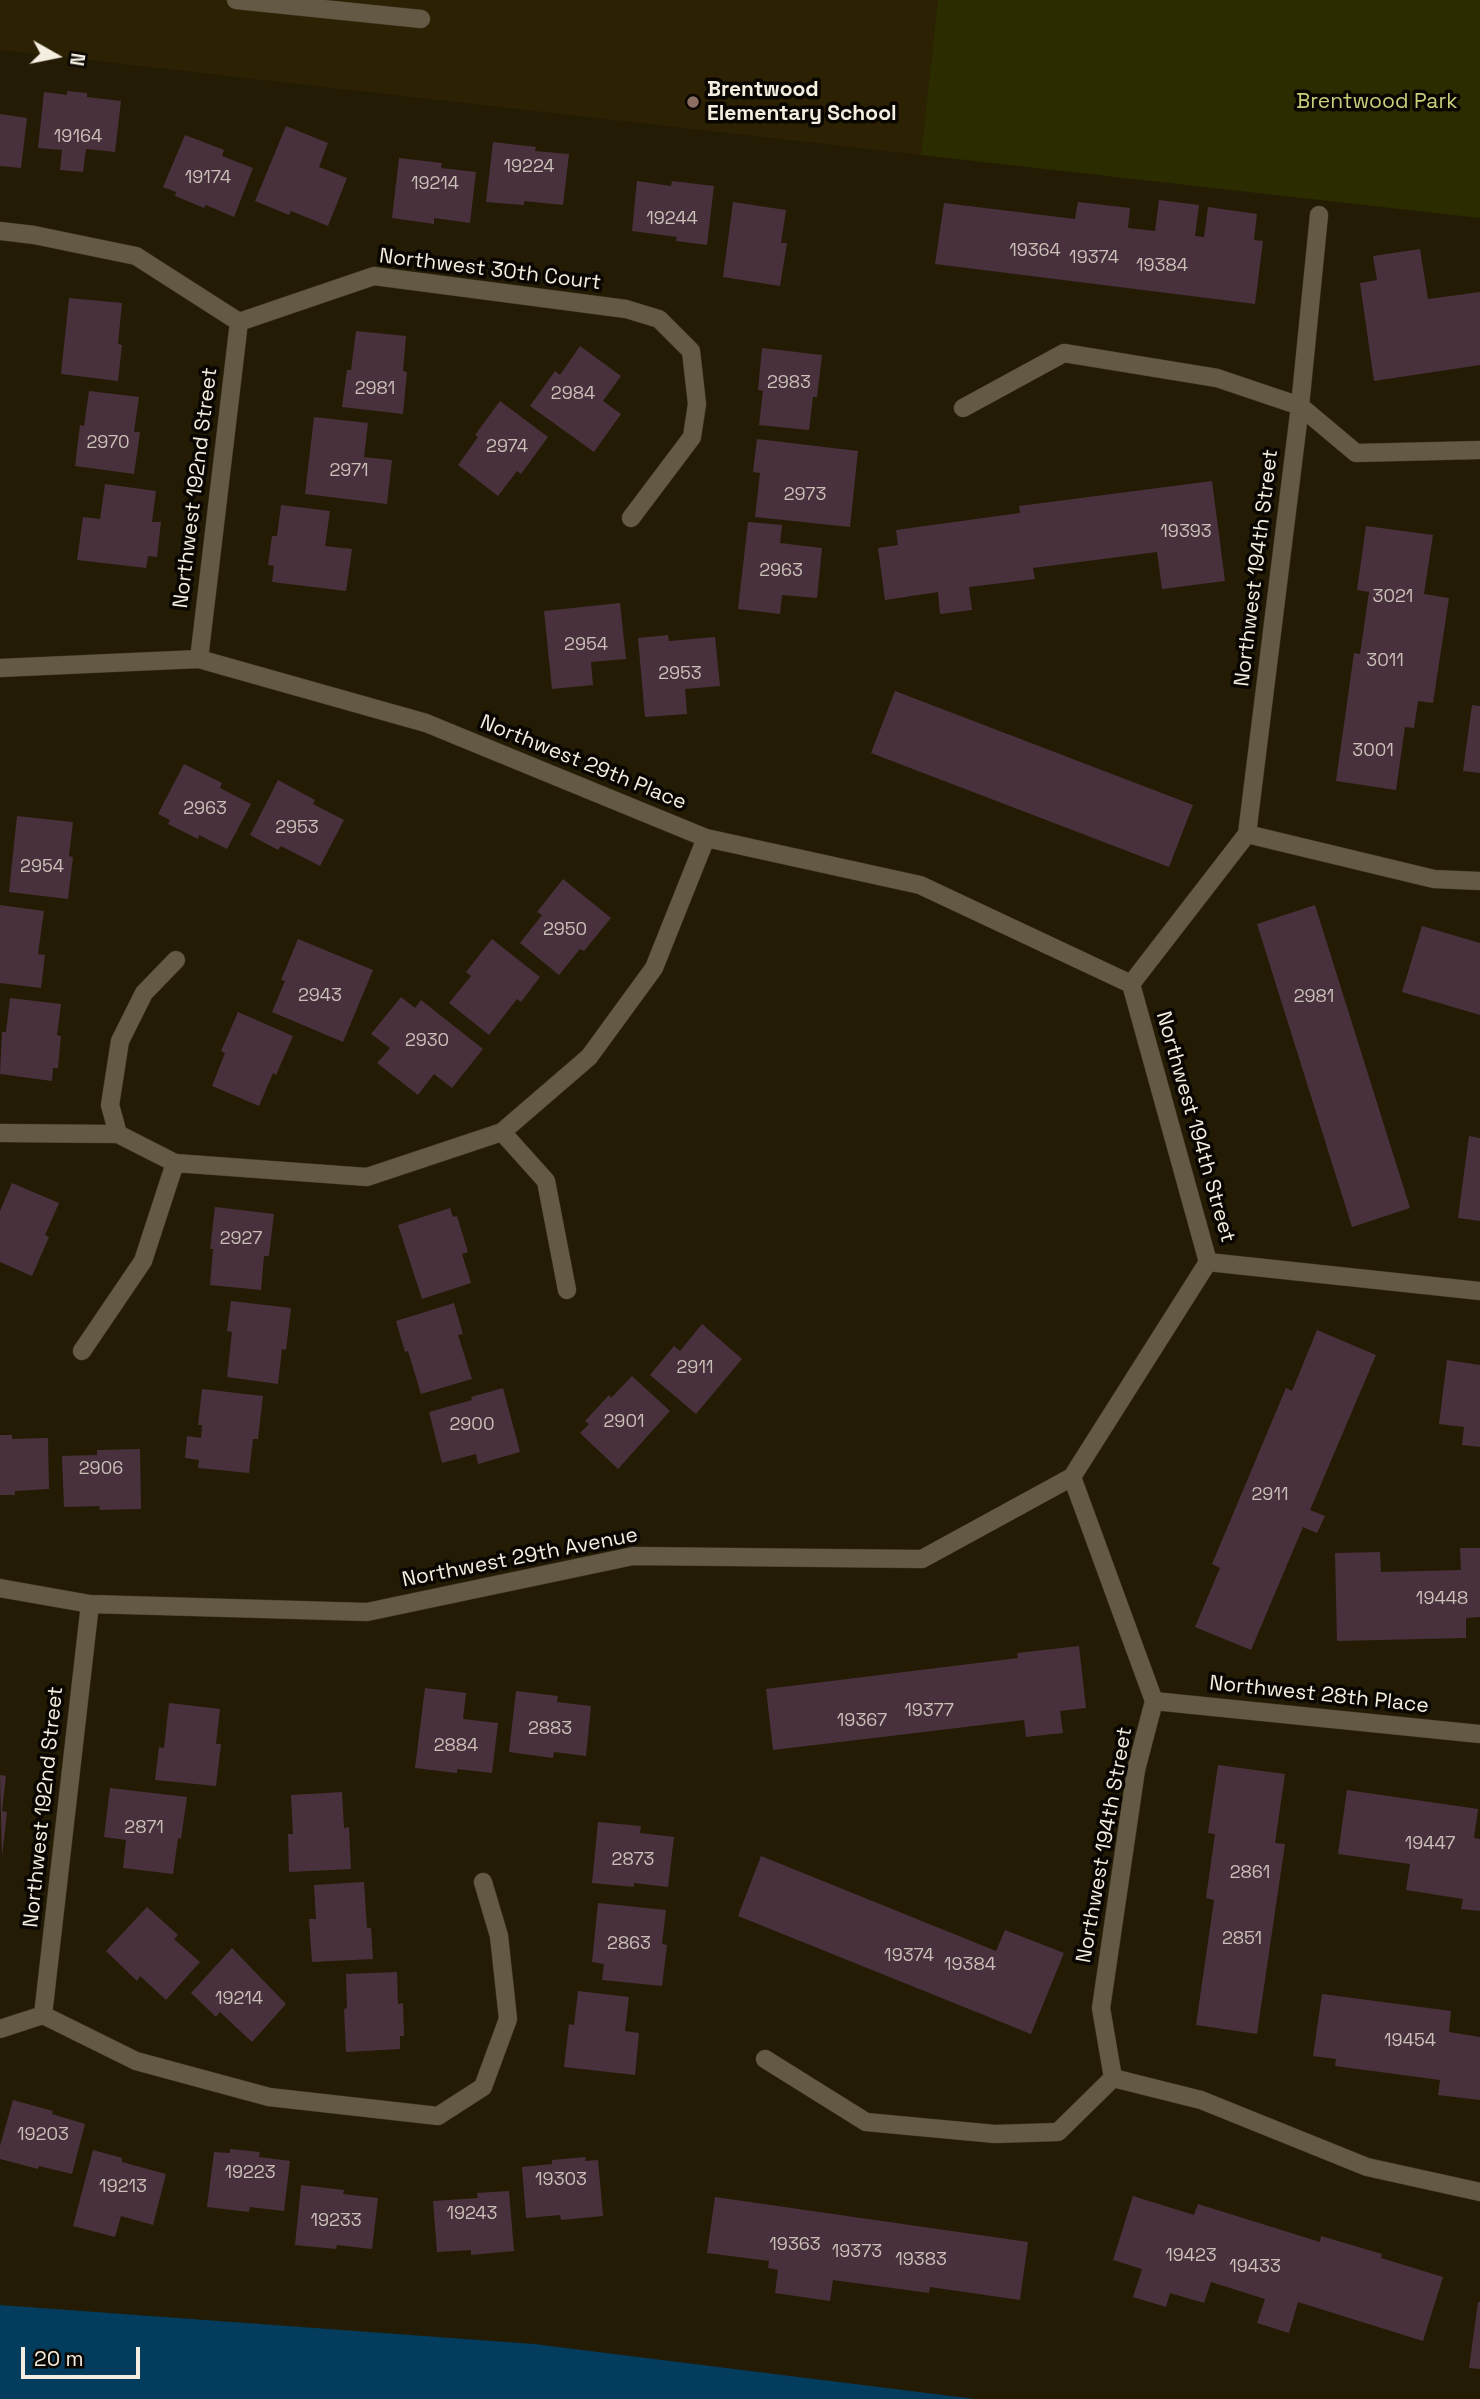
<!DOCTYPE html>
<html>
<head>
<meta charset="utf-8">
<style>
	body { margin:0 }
	#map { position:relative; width:1480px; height:2399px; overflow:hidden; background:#241b05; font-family:"Space Grotesk",sans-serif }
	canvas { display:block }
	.north { position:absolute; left:21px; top:21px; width:70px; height:70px; -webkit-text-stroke:5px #0a0601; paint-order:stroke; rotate:99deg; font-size:19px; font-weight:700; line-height:28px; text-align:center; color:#f4eee0 }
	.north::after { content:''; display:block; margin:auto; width:24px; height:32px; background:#f4eee0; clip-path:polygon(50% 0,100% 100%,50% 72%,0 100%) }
	.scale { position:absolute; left:21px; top:2347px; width:119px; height:32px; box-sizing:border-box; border:4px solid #f4eee0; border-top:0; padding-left:9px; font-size:21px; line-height:24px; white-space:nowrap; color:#f4eee0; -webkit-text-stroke:5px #0a0601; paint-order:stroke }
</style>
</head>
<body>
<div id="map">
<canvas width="1480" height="2399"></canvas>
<div class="north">N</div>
<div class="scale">20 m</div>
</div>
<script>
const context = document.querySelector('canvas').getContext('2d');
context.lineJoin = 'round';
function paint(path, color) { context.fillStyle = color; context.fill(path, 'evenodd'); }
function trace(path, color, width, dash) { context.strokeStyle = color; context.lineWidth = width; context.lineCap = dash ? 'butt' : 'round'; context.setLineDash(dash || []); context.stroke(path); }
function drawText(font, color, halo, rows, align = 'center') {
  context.font = font + ' "Space Grotesk",sans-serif'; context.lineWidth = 7; context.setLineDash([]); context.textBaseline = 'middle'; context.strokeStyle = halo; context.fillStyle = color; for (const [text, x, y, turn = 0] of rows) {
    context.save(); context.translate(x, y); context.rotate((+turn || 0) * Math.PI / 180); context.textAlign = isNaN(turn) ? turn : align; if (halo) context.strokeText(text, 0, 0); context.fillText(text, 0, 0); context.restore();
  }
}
paint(new Path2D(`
	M0,0H938L921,155L0,50Z`), '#2d2103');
paint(new Path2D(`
	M938,0H1480V218L921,155Z`), '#2b2d00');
paint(new Path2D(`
	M0,2305L534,2344L975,2399H0Z`), '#033c5d');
paint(new Path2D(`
	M67,91L87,93V97L121,101L115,152L86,149L83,172L60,170L62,150L38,148L44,92L67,95Z
	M0,114L27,118L21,168L0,166Z
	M286,126L328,143L319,167L347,178L328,226L291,211L289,215L255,201Z
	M185,135L224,150L222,156L253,168L234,217L206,205L204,208L175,196L176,192L163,187Z
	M493,142L536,147L535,151L569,154L563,205L524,201V205L486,202Z
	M399,158L442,163L441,168L476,172L470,223L434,218V224L392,218Z
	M637,181L671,186L672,181L714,186L707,245L676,241L677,237L632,231Z
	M1159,200L1199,205L1195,236L1204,237L1208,207L1257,214L1254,240L1263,241L1255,304L935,264L944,203L1075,219L1078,202L1130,208L1128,228L1155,231Z
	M733,202L786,210L781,243H787L780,286L723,277Z
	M1420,249L1428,299L1480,292V365L1374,381L1360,283L1377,280L1373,256Z
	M69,298L122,303L118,344L122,345L118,381L61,374Z
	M356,331L406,336L403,371L407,372L403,414L342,407L347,370H351Z
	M580,346L621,376L603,401L621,414L594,452L530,406L555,371L560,375Z
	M762,348L822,355L817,397H813L809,430L759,425L763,391L758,390Z
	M89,391L139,397L134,432H140L134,474L75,466L80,425L84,426Z
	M500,401L548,437L521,474L517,471L498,496L458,465L478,437L475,435Z
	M314,417L368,423L364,457L392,460L387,504L305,494Z
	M757,439L858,451L850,527L755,517L760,473L753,472Z
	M1212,481L1225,581L1162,589L1157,552L1033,568L1035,579L969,587L972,610L940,614L938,592L885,600L878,548L898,545L896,530L1020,513L1019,506Z
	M105,484L156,491L152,522H161L157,557L148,556L146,568L77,560L83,517L100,519Z
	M281,505L330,511L325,546L352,549L346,591L272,582L274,566L268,565L272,536H277Z
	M748,522L782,525L780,543L822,548L817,598L782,595L780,614L738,609Z
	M1366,526L1433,535L1424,594L1449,598L1433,703L1418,701L1414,728L1405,727L1396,790L1336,781L1354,653L1360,654L1369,592L1357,590Z
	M620,603L626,659L591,662L593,685L552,689L544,611Z
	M668,635L669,641L715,637L720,686L685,689L687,714L645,717L638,638Z
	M895,691L1193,805L1169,867L871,753Z
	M1472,705L1480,706V773L1463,771Z
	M184,764L222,783L220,788L251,804L227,849L199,835L198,839L168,824L170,820L158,814Z
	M278,780L315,800L313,804L344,820L320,866L281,846L278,850L250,835Z
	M17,816L73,822L69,856L73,857L68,899L9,892Z
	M563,879L611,918L584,951L580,949L559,975L520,943L542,915L537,912Z
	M0,905L44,911L38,954L45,955L41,988L0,983Z
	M1315,905L1410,1208L1352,1227L1257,924Z
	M1422,926L1480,943V1015L1402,992Z
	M298,939L373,970L343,1042L272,1012L285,981L281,980Z
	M492,939L540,977L521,1002L517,999L489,1035L449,1003L471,976L466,972Z
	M401,997L415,1008L421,1000L483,1049L452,1088L434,1074L418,1095L377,1063L390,1048L371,1034Z
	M10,998L61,1004L57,1035L61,1036L58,1068H53L52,1081L0,1074L2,1032H6Z
	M238,1012L293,1036L276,1075L273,1073L259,1106L212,1086L225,1053L221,1051Z
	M1469,1136L1480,1138V1221L1458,1218Z
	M12,1183L59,1203L45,1235L49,1237L32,1276L0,1262V1211Z
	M215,1207L274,1214L269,1256H264L261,1290L210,1285L213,1249H210Z
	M450,1208L453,1217L457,1216L468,1252L462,1254L471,1283L422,1299L398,1225Z
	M231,1301L291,1308L286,1350L282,1349L278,1384L227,1377L232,1332L227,1331Z
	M454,1303L463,1334L458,1335L472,1379L421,1394L408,1351L405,1352L396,1321Z
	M702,1324L742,1359L696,1414L650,1375L674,1346L680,1351Z
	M1317,1330L1376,1355L1310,1510L1325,1516L1317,1533L1303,1527L1251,1650L1195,1627L1220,1568L1212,1564L1286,1388L1292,1391Z
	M1447,1360L1480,1365V1447L1462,1445L1464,1427L1439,1424Z
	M632,1376L670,1411L618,1469L580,1433L589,1424L585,1421L609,1395L611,1398Z
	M503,1388L520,1452L478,1464L476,1454L442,1463L429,1412L472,1400L471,1397Z
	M202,1389L263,1396L258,1439H253L249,1473L198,1468L199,1460L185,1458L187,1436L201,1438L202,1425H198Z
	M0,1435H12V1439L48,1438L49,1489L15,1491V1495H0Z
	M140,1449L141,1509L99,1510L100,1506L64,1507L62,1456L97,1455V1450Z
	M1460,1548H1480V1617L1466,1618V1638L1337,1641L1335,1553L1380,1552L1381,1572L1461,1570Z
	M1079,1646L1086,1708L1060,1711L1063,1733L1026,1737L1024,1720L773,1750L766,1689L1018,1658L1017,1653Z
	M425,1688L466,1693L463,1719L498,1723L492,1773L457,1769V1773L415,1768Z
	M516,1691L558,1696L557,1702L591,1706L586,1756L554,1752L553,1758L509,1752Z
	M169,1703L220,1709L216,1744H221L216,1786L155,1780L159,1747L164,1748Z
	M1218,1765L1285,1774L1275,1843L1285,1844L1257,2034L1196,2025L1214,1900L1206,1898L1215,1834L1208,1833Z
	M0,1775L6,1776L2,1811L7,1812L2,1857Z
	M110,1788L187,1797L181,1839L178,1838L173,1874L123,1868L126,1840L104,1837Z
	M1347,1790L1478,1809L1474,1838L1480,1839V1911L1461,1909L1463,1899L1406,1890L1410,1864L1338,1854Z
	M342,1792L344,1828L349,1827L351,1869L289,1872L288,1834H293L291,1795Z
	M598,1822L641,1826L640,1833L674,1837L668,1887L634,1883V1887L592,1883Z
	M761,1856L996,1951L1005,1930L1064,1953L1031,2034L738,1916Z
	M364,1882L367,1928H371L373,1959L312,1962L309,1919H316L314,1885Z
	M598,1903L666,1910L662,1944L667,1945L662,1986L602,1980L604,1964L592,1962Z
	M147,1907L178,1935L174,1939L200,1962L166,2000L140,1976L137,1981L106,1951Z
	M232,1948L286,2004L252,2042L220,2012L216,2017L191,1993Z
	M397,1972L398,2004L403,2003L404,2036H400V2049L346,2052L344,2009L347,2008L346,1974Z
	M578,1991L629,1997L625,2031L639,2033L635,2075L564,2067L569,2024L574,2025Z
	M1322,1994L1451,2011L1449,2032L1480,2037V2100L1438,2095L1440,2080L1335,2066L1336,2059L1313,2056Z
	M13,2100L53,2111L52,2114L85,2124L72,2174L39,2166L38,2169L0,2159V2146Z
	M230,2149L260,2152L259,2157L290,2161L284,2211L250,2207L249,2212L207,2207L214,2152L230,2153Z
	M93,2150L122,2158V2162L166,2174L153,2225L121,2216L115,2237L73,2226Z
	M586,2157L585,2161L598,2160L603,2216L561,2220L560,2215L526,2218L522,2167L552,2164V2160Z
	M301,2185L344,2190L343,2194L378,2198L372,2249L337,2245L336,2249L295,2245Z
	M509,2191L514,2251L471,2255V2250L437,2252L433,2201L478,2198L477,2193Z
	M1133,2196L1194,2215L1198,2204L1320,2242L1321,2236L1382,2254L1381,2258L1443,2277L1423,2341L1298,2302L1289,2333L1257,2323L1265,2299L1211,2282L1204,2303L1170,2293L1166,2307L1133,2297L1142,2269L1113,2260Z
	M715,2197L1028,2242L1020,2300L930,2287L929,2293L833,2280L830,2301L775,2293L778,2270L768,2268L769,2261L707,2253Z
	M1478,2302H1480V2369L1469,2368Z`), '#48313d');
const minor = new Path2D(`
	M236,0L421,19
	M0,231L34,235L136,256L239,322L374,276L626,309L659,319L691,351L697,404L692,437L631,518
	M963,408L1064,353L1217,378L1300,406L1356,453L1480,450
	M199,659L239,322
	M0,668L199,659L426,723L706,838L920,885L1131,984
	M1247,834L1434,879L1480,881
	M502,1132L546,1181L567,1290
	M0,1133L118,1134L175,1163L367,1177L502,1132L589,1057L654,968L706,838
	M118,1134L110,1105L120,1041L144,993L176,960
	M1208,1262L1480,1291
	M82,1351L143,1261L175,1163
	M0,1588L90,1604L367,1612L633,1556L922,1559L1072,1477
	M1154,1701L1480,1734
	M43,2015L90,1604
	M0,2029L43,2015L136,2061L269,2097L438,2116L483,2087L508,2019L499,1936L483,1882
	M765,2059L866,2122L995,2134L1058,2132L1113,2078
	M1113,2078L1101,2008L1136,1770L1154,1701L1072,1477L1208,1262L1131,984L1247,834L1300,406L1319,215
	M1113,2078L1201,2100L1367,2167L1480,2192`);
trace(minor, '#413924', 19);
trace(minor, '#645944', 18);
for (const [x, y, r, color] of [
	[693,102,7,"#8d6e63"]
]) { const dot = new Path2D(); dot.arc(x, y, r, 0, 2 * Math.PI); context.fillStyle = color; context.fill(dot); trace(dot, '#0a0601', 2.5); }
drawText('18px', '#c9bfb7', null, [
	["19164",78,137],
	["19224",529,167],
	["19174",208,178],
	["19214",435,184],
	["19244",672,219],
	["19364",1035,251],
	["19374",1094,258],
	["19384",1162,266],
	["2983",789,383],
	["2981",375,389],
	["2984",573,394],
	["2970",108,443],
	["2974",507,447],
	["2971",349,471],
	["2973",805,495],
	["19393",1186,532],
	["2963",781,571],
	["3021",1393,597],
	["2954",586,645],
	["3011",1385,661],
	["2953",680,674],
	["3001",1373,751],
	["2963",205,809],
	["2953",297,828],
	["2954",42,867],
	["2950",565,930],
	["2943",320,996],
	["2981",1314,997],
	["2930",427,1041],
	["2927",241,1239],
	["2911",695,1368],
	["2901",624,1422],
	["2900",472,1425],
	["2906",101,1469],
	["2911",1270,1495],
	["19448",1442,1599],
	["19377",929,1711],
	["19367",862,1721],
	["2883",550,1729],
	["2884",456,1746],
	["2871",144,1828],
	["19447",1430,1844],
	["2873",633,1860],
	["2861",1250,1873],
	["2851",1242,1939],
	["2863",629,1944],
	["19374",909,1956],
	["19384",970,1965],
	["19214",239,1999],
	["19454",1410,2041],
	["19203",43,2135],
	["19223",250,2173],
	["19303",561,2180],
	["19213",123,2187],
	["19243",472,2214],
	["19233",336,2221],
	["19363",795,2245],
	["19373",857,2252],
	["19423",1191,2256],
	["19383",921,2260],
	["19433",1255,2267]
]);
drawText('bold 21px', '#f4eee0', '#0a0601', [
	["Brentwood",707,90],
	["Elementary School",707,114]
], 'left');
drawText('21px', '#c9d07b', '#0a0601', [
	["Brentwood Park",1377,102]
]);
drawText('21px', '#f4eee0', '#0a0601', [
	["Northwest 30th Court",490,270,7],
	["Northwest 192nd Street",196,488,-83],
	["Northwest 194th Street",1257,568,-83],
	["Northwest 29th Place",583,763,22],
	["Northwest 194th Street",1195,1127,74],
	["Northwest 29th Avenue",520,1558,-11],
	["Northwest 28th Place",1319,1695,6],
	["Northwest 192nd Street",44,1807,-84],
	["Northwest 194th Street",1105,1845,-80]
]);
</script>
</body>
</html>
